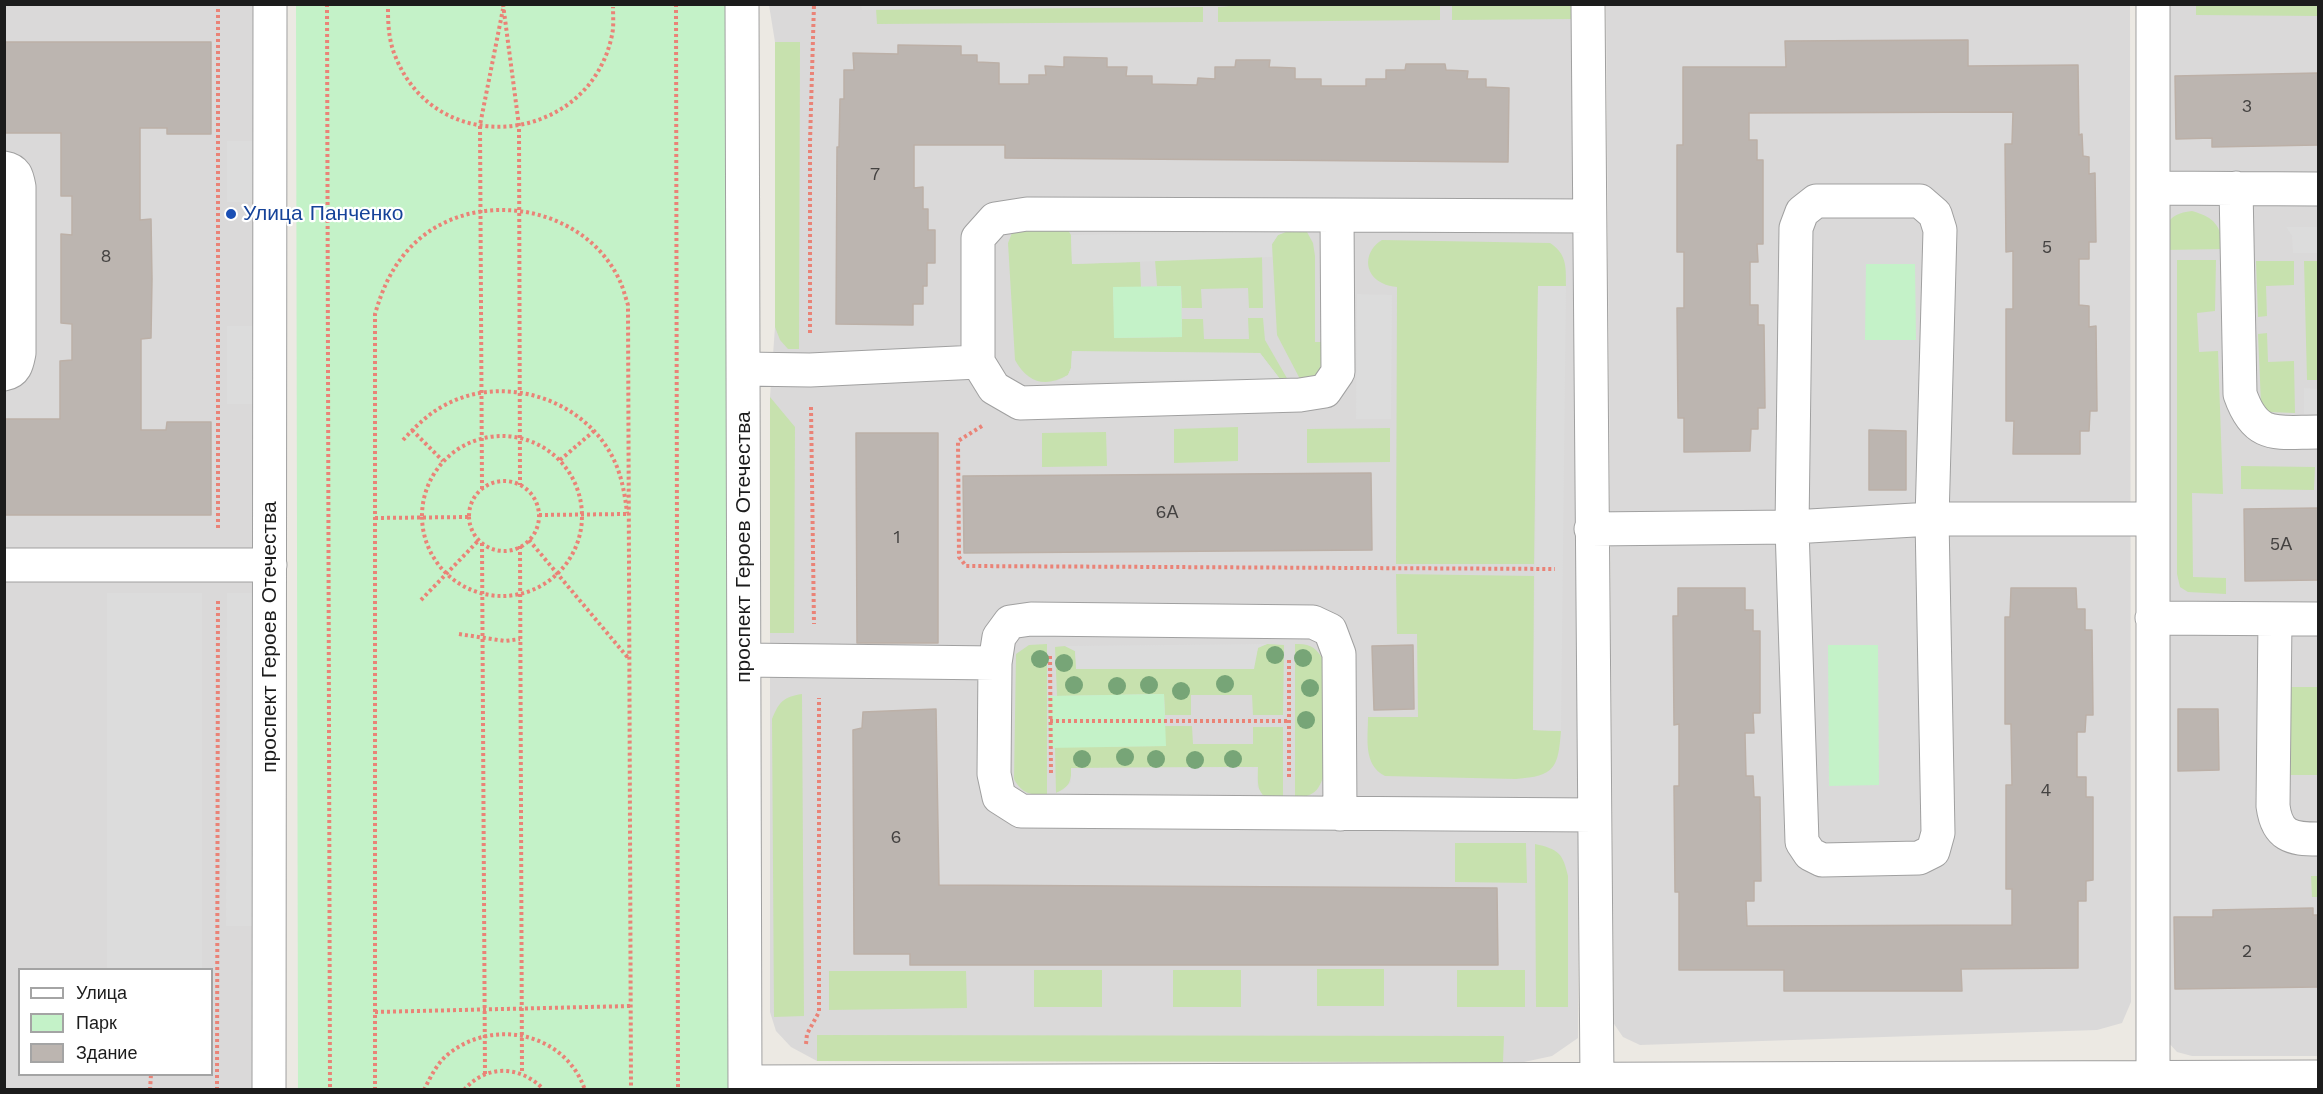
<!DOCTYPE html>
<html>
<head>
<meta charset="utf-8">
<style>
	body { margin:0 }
	#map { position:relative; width:2323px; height:1094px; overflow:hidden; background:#ece9e3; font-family:"Work Sans",sans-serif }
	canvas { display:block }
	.frame { position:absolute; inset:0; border:6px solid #1c1c1c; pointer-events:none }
	.legend { position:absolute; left:18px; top:968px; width:195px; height:108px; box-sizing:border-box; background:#fff; border:2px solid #a4a4a4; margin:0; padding:8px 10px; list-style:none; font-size:18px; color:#1c1c1c }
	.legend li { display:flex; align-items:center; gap:12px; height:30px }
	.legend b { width:30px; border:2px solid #a4a4a4 }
</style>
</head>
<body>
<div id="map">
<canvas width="2323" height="1094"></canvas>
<div class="frame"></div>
<ul class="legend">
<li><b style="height:8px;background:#fff"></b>Улица</li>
<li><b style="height:16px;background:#c4f2c8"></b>Парк</li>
<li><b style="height:16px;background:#bcb5b0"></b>Здание</li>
</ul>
</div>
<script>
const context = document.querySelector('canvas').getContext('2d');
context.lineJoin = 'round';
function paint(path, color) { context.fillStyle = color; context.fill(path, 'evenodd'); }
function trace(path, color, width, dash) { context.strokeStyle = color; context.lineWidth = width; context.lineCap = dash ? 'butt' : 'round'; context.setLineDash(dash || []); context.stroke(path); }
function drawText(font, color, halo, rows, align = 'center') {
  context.font = font + ' "Work Sans",sans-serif'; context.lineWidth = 4.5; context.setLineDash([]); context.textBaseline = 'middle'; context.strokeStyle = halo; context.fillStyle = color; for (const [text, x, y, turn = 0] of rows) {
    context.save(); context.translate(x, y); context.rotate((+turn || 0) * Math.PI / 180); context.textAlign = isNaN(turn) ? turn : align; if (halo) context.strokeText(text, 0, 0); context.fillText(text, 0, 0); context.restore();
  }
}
paint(new Path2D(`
	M2165,4L2318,5V1056H2192L2177,1052L2168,1042Z
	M5,5H258L263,1089L5,1090ZM20,970H212V1074H20Z
	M769,5H1577L1580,239L1578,1038L1552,1056L1524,1062L817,1061L791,1047L776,1031L770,1012V397L775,327V42Z
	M1606,5H2130L2131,1002L2122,1023L2097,1030L1640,1045L1623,1037L1614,1024Z`), '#dad9d9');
paint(new Path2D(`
	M1231,4L1440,5V20L1218,22V7L1230,6Z
	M1452,5H1575V19L1452,20Z
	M2196,5H2318V16L2196,15Z
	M1203,7V22L877,24L876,9Z
	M775,42H800L799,349H788L780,340L775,327Z
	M2192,211C2216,218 2219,225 2225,249L2163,250C2166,226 2165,214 2192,211Z
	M1024,226L1068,230L1071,235L1072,264L1140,262L1141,287L1113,288L1115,338L1182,337V319H1203L1204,339H1249L1248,318H1263L1265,340L1288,380L1280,379L1260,353L1072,352L1071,368L1068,375C1045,388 1028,383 1015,360L1008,243L1012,233Z
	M1288,231L1307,232L1313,243L1315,256V342H1323L1320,373L1301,381L1277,335L1272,244L1278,235Z
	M1382,240L1550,243C1567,254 1566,267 1566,286L1538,287L1534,564H1396L1397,287C1392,286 1387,286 1382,283C1362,273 1365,250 1382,240Z
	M1262,257L1263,308H1249L1248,288L1201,289L1202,308H1182L1181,286H1157L1155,260Z
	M2177,260H2216L2215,311L2197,313L2199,352L2218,351L2223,494L2192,493L2193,577L2226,578V594L2188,592L2180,587L2177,574Z
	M2256,261H2294V285L2266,286L2267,316L2258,317Z
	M2304,261H2318V380H2307Z
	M2267,333L2268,362L2294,361L2295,413L2269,412L2261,404L2258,334Z
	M770,397L795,427L794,633H770Z
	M1238,427V461L1174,463V429Z
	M1390,428V462L1307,463V429Z
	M1106,432L1107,466L1042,467V433Z
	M2241,466L2315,467L2314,490L2241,489Z
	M1396,574L1534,576L1533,730L1561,731C1558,768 1555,776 1516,779L1385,776C1363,765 1368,739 1368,717H1418L1417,634H1397Z
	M1047,644V795C1031,795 1022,794 1014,779L1016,654L1029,645Z
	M1267,644L1284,645L1283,715H1253L1252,695H1191V715H1165L1164,694L1057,696L1055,647L1065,646L1075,651L1077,669H1253L1258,647Z
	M1295,644C1310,643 1317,648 1324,661L1326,769C1319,790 1317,795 1295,799Z
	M2283,687H2318V775H2284Z
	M802,694L804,1016L774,1017L772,719C779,702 783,697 802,694Z
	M1165,726H1192L1193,744H1253V727H1283V799C1255,799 1259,790 1257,767L1072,768C1070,782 1071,786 1056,793L1055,747L1165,746Z
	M1455,843H1526L1527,883L1455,882Z
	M1535,844C1558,849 1563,853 1568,876V1007H1536Z
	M2311,876H2318V897H2312Z
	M1317,969H1384V1006H1317Z
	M1034,970H1102V1007H1034Z
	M1173,970H1241V1007H1173Z
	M1457,970H1525V1007H1457Z
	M829,971H966L967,1008L829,1010Z
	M817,1035L1504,1036L1503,1062L817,1061Z`), '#c7e1ae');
paint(new Path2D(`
	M296,5H729L730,1089H298Z
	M1866,264H1915L1916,340H1865Z
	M1181,286L1182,337L1114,338L1113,287Z
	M1828,645H1878L1879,785L1829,786Z
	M1164,694L1166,746L1049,748L1048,696Z`), '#c4f2c8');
paint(new Path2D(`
	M861,5V4L1231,5V6L1203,7L862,10Z
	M227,141H254L255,202H227Z
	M2286,227H2318V253H2293L2292,236Z
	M1288,231L1278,235L1272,244V257L1072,264L1071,235Z
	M1538,286H1566L1561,731L1533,730Z
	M1357,294L1392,295L1391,419H1356Z
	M227,326H255V404H227Z
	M1072,351L1260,353L1280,379L1058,381L1068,375L1071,368Z
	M2304,388L2318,389V414H2304Z
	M107,593H202V969H107Z
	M227,593H254V926H226Z
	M1267,644L1258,648L1254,669H1076L1075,651L1065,646Z
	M1258,767L1257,786L1262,794L1056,793L1063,790L1071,782V768Z`), '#dcdcdc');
const building = new Path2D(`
	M1968,40V66L2078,65L2079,135L2082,134L2083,156L2089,157V174L2095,173L2096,242H2089V259H2079V305L2089,306V327L2096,326L2097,411H2090L2089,431H2080V454H2013L2014,421H2006V309H2013V251L2006,252L2005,144H2012L2013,112L1749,113V140H1757V160H1763V244H1757L1758,262H1750V305H1758V325H1764L1765,408H1758V429H1751L1750,451L1684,452V418H1678L1677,308H1684V252H1677V145H1683V67H1786L1785,41Z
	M4,42H211V134H167V128H140V220L151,219L152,279L151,338L141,339V430H166L167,422H211V515H4V419H60V361L72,360V324L61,323V234L72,235V196H61V133H4Z
	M898,45L961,46V55H977V62L999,63V84H1029V75H1046L1045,66L1064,67V57L1107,58V67H1127L1126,76H1152V84L1197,85L1198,78L1215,79V67H1235L1236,60H1270L1269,67L1295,68V79H1321V86H1366V79H1386V70H1405L1406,64H1445L1446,70L1468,71L1467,79H1486V87L1509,88L1508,162L1005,158V145H914V188L923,187V209H928V230H935V263H927V286H923V304H913V325L836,324L837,147H839L840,99H844V70H854L853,53L898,54Z
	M2318,73V145L2212,147V138L2176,139L2175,76Z
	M1869,430L1906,431V490H1869Z
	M856,433H938V643H857Z
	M1371,473L1372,550L964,553L963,476Z
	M2318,508V580L2245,581L2244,509Z
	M1678,588H1745V610H1753V631H1760V713H1753L1754,733H1745L1746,776H1753L1754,797H1760L1761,881H1754V901H1746L1747,926L2012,925V889H2006V785H2012L2011,724H2005V617H2010L2011,588H2076L2077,609H2085V630H2092L2093,715H2086L2085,732H2077V777H2086V797H2093V880L2086,881V901H2078V968L1961,969L1962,991H1784V970H1679V892H1675L1674,786H1679V724L1674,725L1673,616H1678Z
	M1413,645L1414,709L1374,710L1372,646Z
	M936,709L939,885L1497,888L1498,965H910V954H854L853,730L862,728L863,712Z
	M2178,709H2218L2219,770L2178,771Z
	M2313,908V915H2318V987L2175,989L2174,917H2213V910Z`);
paint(building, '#bcb5b0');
trace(building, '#bcb0a7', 1.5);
const minor = new Path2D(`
	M742,4L745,1090
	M1588,4L1597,1080
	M4,168C16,170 17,176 19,187V353C17,363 16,372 4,374
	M2153,188L2318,189
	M2236,188L2240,394C2256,440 2276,432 2318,432
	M1816,201H1920L1935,214L1940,230L1932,519L1938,833L1933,851L1919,858L1822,860L1810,854L1802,842L1792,527L1796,228L1802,212Z
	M1337,215L1589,216
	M744,369L810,370L978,362L994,388L1020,403L1300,395L1325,391L1338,372L1337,215L1027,214L995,219L978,238V362
	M1591,529L1792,527L1932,519H2153
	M4,565H270
	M2152,618L2318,619
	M2275,619L2273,806C2277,836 2291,839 2318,839
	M744,660L995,663L999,637L1010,622L1031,619L1313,622L1330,630L1339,654L1340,814
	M995,663L994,774L999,797L1021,811L1593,815
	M2153,1076V4
	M745,1082L2318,1077
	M269,1090L270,4`);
trace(minor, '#a0a0a0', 35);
trace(new Path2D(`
	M327,4L330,1090
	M503,4L519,126L520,485
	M676,4L678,1090
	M388,9C388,26 389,42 396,58C439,162 590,143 612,35C614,26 613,16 613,7
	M810,333V142L814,4
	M811,407L814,624
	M982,426L958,441L959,557L966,566L1555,569
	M412,430L443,461
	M422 516a80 80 0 1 1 160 0a80 80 0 1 1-160 0Z
	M403,440C416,426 428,414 445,405C504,373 585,399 614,460C622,477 625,495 627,513
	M560,460L594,431
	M469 516a35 35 0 1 1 70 0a35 35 0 1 1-70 0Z
	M482,489L480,125L503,9
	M539,515L628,514
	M375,518L469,517
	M218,528V4
	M529,540L629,659
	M482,543L485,1074
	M520,546L522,1074
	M421,600L479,540
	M459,634L505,641L520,639
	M1050,656L1051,775
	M1050,721H1289
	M1289,777V658
	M375,1012L631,1006
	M806,1044L807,1034L819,1012V698
	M150,1090L151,1074
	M217,1090L218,601
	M375,1090V314C382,290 391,269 408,250C465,186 581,201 619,279C623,287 625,296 628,305L631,1090
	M424,1090C431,1076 438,1061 451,1052C496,1018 566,1034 585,1090
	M464,1090C486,1064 521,1065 544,1090`), '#ea8377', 4, [3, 3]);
trace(minor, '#fff', 33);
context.fillStyle = '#77a577';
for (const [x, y] of [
	[1275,655],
	[1303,658],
	[1040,659],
	[1064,663],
	[1225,684],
	[1074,685],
	[1149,685],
	[1117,686],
	[1310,688],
	[1181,691],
	[1306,720],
	[1125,757],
	[1082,759],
	[1156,759],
	[1233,759],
	[1195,760]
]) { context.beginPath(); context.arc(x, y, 9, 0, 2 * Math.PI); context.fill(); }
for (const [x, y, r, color] of [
	[231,214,6,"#1a4fb4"]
]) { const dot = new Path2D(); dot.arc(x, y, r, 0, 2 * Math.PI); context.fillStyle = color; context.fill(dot); trace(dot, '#fff', 2); }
drawText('18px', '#444241', null, [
	["3",2247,107],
	["7",875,175],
	["5",2047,248],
	["8",106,257],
	["6А",1167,513],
	["1",897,538],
	["5А",2281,545],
	["4",2046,791],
	["6",896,838],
	["2",2247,952]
]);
drawText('21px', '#164399', '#fff', [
	["Улица Панченко",243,214]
], 'left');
drawText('21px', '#1c1c1c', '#fff', [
	["проспект Героев Отечества",744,547,-90],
	["проспект Героев Отечества",270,637,-90]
]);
</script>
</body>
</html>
